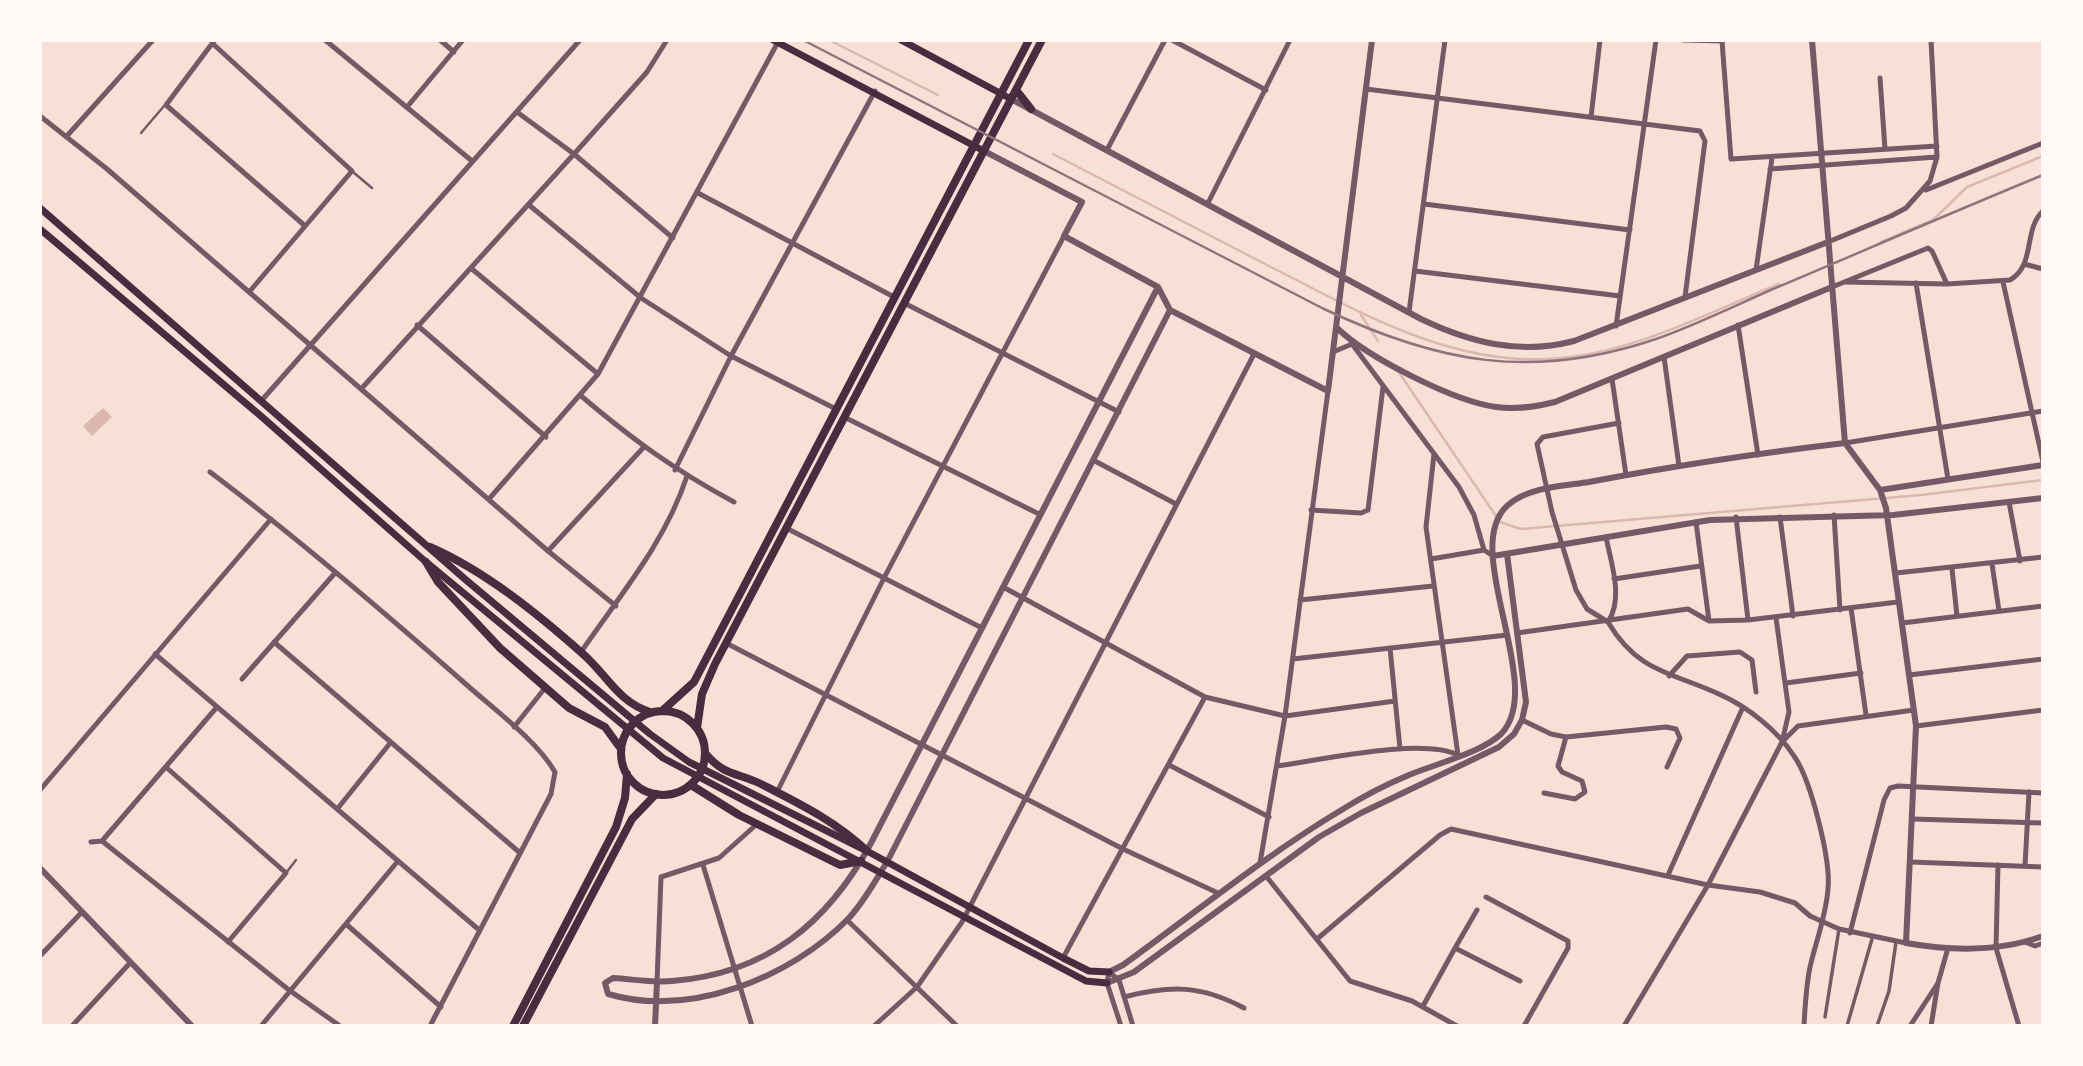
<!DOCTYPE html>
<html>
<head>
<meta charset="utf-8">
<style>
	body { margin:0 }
	#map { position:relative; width:2083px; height:1066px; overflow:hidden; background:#f7e1d7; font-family:Raleway,sans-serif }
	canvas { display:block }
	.frame { position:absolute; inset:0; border:42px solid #fffaf5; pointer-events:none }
</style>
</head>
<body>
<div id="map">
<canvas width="2083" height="1066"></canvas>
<div class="frame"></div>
</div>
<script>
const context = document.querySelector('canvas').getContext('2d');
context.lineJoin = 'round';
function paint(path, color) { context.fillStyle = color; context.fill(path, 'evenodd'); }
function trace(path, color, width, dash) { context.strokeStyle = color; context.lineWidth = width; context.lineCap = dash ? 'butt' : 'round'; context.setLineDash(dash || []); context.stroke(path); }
paint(new Path2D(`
	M103,408L112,417L92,436L83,426Z`), '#dcb8b0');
trace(new Path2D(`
	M829,40L938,95
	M1053,154C1124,191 1194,227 1265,264C1355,309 1444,364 1548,359C1630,355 1705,314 1779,284
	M1881,242L1933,220L1967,187L2043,156
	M1361,315L1378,341
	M1398,371L1500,522L1521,529L1921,495L2043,480`), '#dcb8b0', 2.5);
trace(new Path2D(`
	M141,133L164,106
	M353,172L372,188
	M286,873L296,860`), '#755966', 2.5);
trace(new Path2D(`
	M1825,1017L1839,929
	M1847,1026L1872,939
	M1877,1026L1889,991L1896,942`), '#755966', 3.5);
trace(new Path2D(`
	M325,40L472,161
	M440,40L454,52
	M1172,40L1266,90
	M1684,40L1723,41
	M40,41L41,40
	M214,41L166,105L304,225
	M1722,41L1731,159L1937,146
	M212,43L352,171L250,291
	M1880,78L1885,149
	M1366,89L1700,131L1705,141L1685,297
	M407,107L463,40
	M517,112L574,154L673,238
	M40,116L107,169L548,551L616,606
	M1591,117L1600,40
	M66,137L153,40
	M1108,148L1165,40
	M1770,169L1937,157
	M1926,190L2043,143
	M698,193L894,297
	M1208,203L1290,40
	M1424,204L1630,230
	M529,205L641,298L731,356L836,409
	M1828,242L1891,216L1906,208L1930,181L1937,157L1931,40
	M2024,264L2043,269
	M472,269L598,374
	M1756,270L1772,158
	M1415,271L1620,296
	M1845,282L1947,284L2010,280C2036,265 2023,229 2043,211
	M2003,282L2043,462
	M1916,283L1948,479
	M1832,287L1928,248L1932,251L1947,284
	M904,303L1119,412
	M1409,312L1445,40
	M417,325L546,437
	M1738,325L1758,455
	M1616,326L1656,40
	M1333,352L1352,344L1459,487L1474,515L1484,550L1493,556
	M1664,357L1679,466
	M1612,379L1626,475
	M362,388L574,154L647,72L667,40
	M580,395C633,440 673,469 734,502
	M262,400L580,40
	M844,417L1041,515
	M1845,443L2043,411
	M1434,454L1426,527L1458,755
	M1093,460L1176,504
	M675,470L731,356L875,91
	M210,472C299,539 384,612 468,686C495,710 537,741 555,772L551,794L430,1026
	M489,499L598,374L778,42
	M2009,502L2020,561
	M1311,510L1361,513L1368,510L1383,387
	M1834,515L1840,610
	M1736,517L1748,620
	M1780,517L1793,616
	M1696,522L1709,621
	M786,528L982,628
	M1606,537C1611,563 1624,598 1608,622
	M548,551L643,448
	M1431,559L1484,550
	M1992,564L1999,611
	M1952,569L1957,616
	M1896,573L2043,557
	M1614,579L1700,566
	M1003,587L1205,697L1285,716L1395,701
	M1300,600L1433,586
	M1851,608L1866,715
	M1608,622C1638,673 1672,672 1721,695C1748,707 1778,731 1794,756C1811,780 1831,860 1828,889C1826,916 1816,941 1810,967C1806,987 1805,1006 1804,1026
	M1608,622L1587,609L1576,590L1552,512L1537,444L1543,437L1619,423
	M1902,623L2043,606
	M1517,633L1688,609L1709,621L1748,620L1898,602
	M274,642L519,852
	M726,643L1123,849L1218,893
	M1390,648L1400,749
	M581,652C620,595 665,543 687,476
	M155,654L478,929
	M1293,659L1507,635
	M1909,675L2043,659
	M1669,676L1687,656L1740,652L1752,660L1756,692
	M242,679L335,573
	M1786,683L1861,673
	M1522,720L1551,734L1566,737L1666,727L1676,729L1680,738L1667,767
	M1916,726L2043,710
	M514,727L545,688
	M1784,740L1798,726L1914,710
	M1169,765L1269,817
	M1277,766C1321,760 1422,737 1458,755
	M167,768L286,873L228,942
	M40,790L271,519
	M777,792L884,578L1064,236
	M1544,793L1575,799L1585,792L1582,781L1562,772L1558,766L1566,737
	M338,808L391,742
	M1913,819L2043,823
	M102,841L289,990L340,1026
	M91,842L102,841L217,707
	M1911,862L2043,867
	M1260,863L1285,716L1328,391
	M703,865L752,1026
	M1998,865L1996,948L2019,1026
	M2025,866L2029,792
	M1668,875L1743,707
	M1266,876L1350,981L1412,1001L1457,1026
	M1486,897L1568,941V948L1524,1026
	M847,920L957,1026
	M346,924L441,1007
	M1850,933L1884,800L1890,788L1898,786L2043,793
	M1317,939L1440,835L1451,829L1708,885L1760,892L1795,903L1810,916L1839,929L1906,943
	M2025,942L2035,946L2043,943
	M1455,948L1477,910
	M40,956L82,912
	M1063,958L1205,697
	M1109,972L1119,980L1133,1026
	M1109,972L1107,983L1121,1026
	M657,982L661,877L719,858L757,824
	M1124,997C1171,985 1201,985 1244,1008
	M1423,1006L1455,948L1520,981
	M72,1026L129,964
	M261,1026L398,861
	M874,1026L917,987L962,922L1254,354
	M1624,1026L1708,885L1782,742L1789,712L1776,618
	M1910,1026L1938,983L1948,948
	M1931,1026L1938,983`), '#755966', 5);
trace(new Path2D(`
	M1812,40L1845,443L1880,490L1886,508L1916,726L1906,943C1951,951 1999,952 2043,936
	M1011,99L1421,319C1471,343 1520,355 1574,341L1828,242
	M984,151L1082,202L1064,236L1158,287L1170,310L1328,391L1372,40
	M1158,287L871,843C828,923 766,974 672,981C652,983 632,979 613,978L605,983L608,994C690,1018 790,978 848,919C864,902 875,881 887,862L1170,310
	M1337,328C1367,357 1453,401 1496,407C1516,410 1535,407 1555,402L1832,287
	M1880,490L2043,465
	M1493,556L1710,520L1893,515L2043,498
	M40,868L192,1026
	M1109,972L1123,965C1196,912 1266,855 1343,809C1364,796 1387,784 1409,775C1435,764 1481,753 1501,734C1548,686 1458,548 1508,505C1528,487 1563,486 1589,482C1673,466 1760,453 1845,443
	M1107,983L1134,972L1319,837L1361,813L1499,747L1514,734L1522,720L1526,702L1507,554
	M655,1026L657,982`), '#755966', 6);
trace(new Path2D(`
	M773,40L984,151
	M901,40L1011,99
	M40,208L466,580L650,734L689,762L867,851L1063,958L1089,971L1109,972
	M40,229L262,417L426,562L663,758L1086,981L1107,983`), '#4a2c40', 7);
trace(new Path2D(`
	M1016,90L1031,109
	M430,547C485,571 538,614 583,654C607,675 618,702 650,712
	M426,562L438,582L500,648L569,708L605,727L621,749
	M621 753a42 42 0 1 1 84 0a42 42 0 1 1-84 0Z
	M662,711L694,682L1029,40
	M697,728L702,694L715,664L1042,40
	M705,753C725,777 737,772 761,784C800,804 835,821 867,851
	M691,785L739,815L840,865L861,861
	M513,1026L616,827L625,798L627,774
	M523,1026L632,819L656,794`), '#4a2c40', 8);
trace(new Path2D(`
	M803,40L1322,308C1437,363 1532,381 1656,339C1696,325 1734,306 1773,289C1863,251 1953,212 2043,175`), '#8f747c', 2.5);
</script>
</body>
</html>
